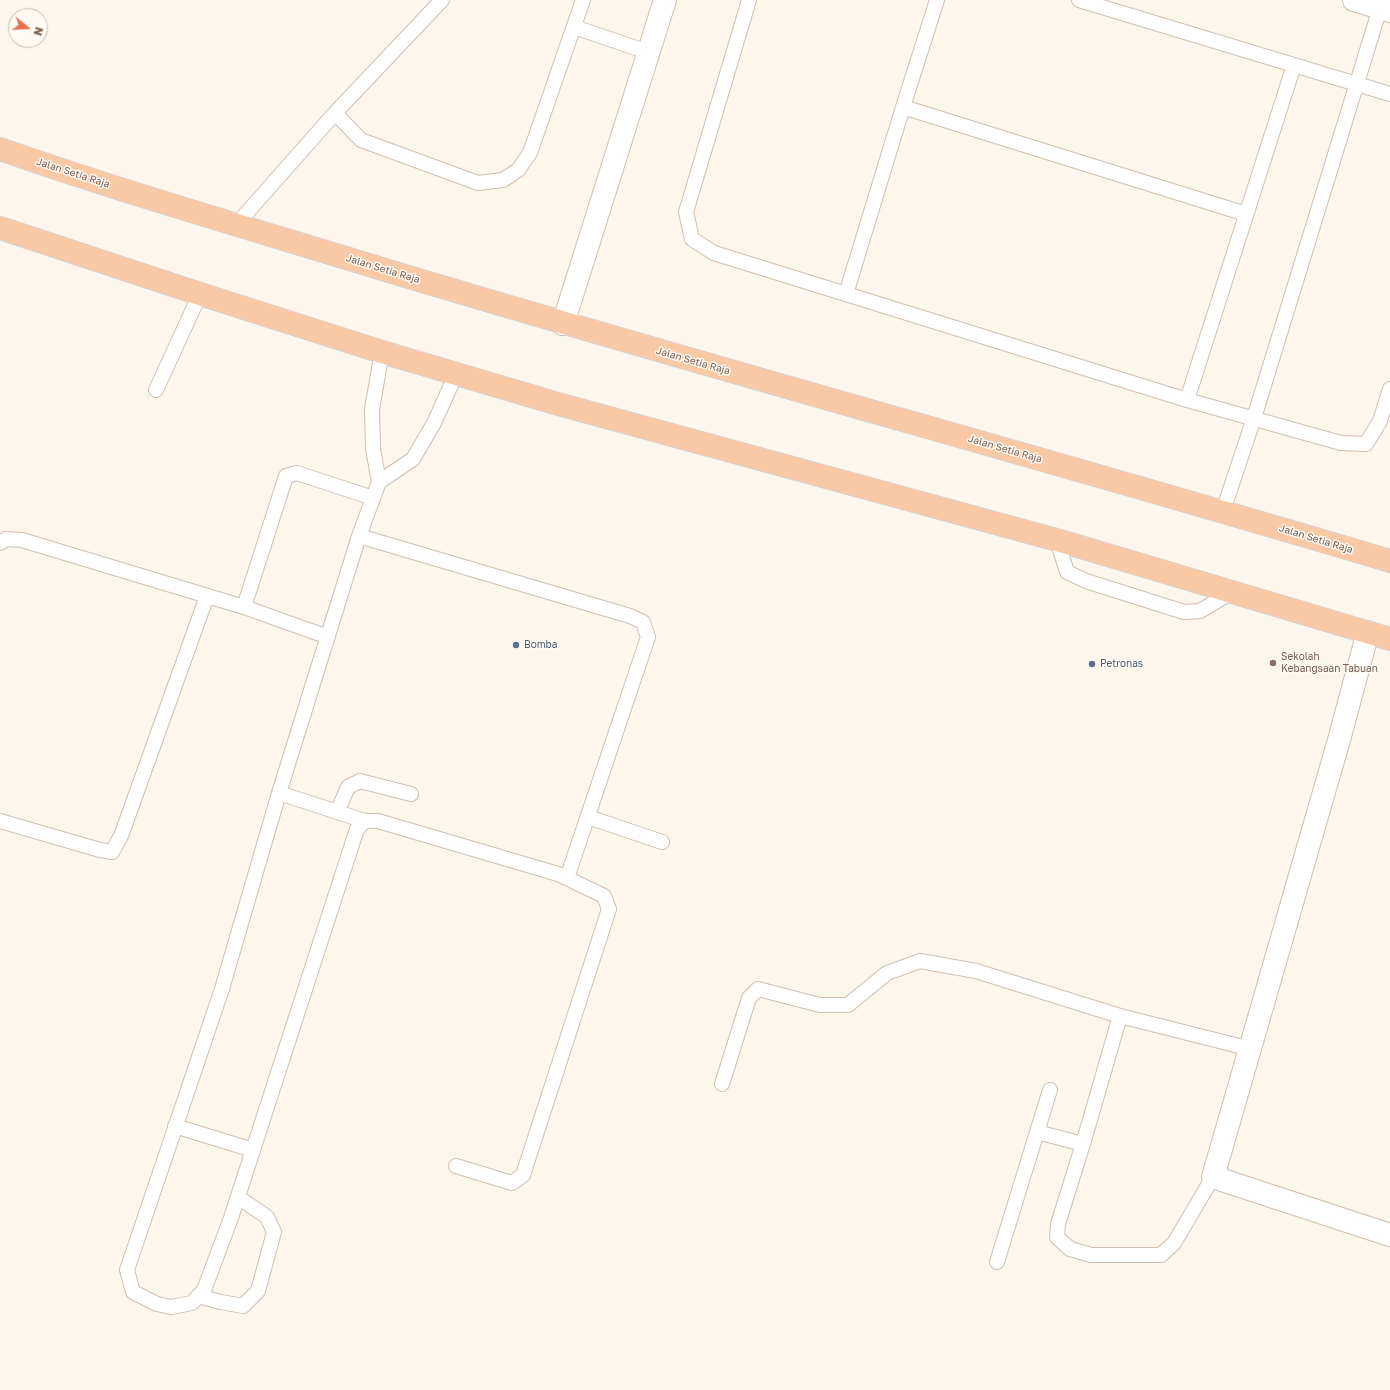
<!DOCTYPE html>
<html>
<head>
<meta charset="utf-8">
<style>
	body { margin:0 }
	#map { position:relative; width:1390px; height:1390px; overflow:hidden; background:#fdf6ec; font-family:"Golos Text",sans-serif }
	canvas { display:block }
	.north { position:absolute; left:8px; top:8px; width:40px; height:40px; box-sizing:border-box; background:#fffaf3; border:1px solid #cabbb1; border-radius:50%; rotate:108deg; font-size:11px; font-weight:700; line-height:16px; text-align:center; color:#7a5c4d }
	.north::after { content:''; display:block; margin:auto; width:14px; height:18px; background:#e76f51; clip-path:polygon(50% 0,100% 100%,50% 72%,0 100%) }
</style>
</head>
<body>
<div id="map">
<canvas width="1390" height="1390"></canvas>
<div class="north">N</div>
</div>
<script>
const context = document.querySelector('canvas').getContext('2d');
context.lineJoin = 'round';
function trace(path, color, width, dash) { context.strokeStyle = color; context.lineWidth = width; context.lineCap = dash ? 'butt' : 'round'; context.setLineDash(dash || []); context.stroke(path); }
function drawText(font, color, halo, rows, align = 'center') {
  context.font = font + ' "Golos Text",sans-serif'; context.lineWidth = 3; context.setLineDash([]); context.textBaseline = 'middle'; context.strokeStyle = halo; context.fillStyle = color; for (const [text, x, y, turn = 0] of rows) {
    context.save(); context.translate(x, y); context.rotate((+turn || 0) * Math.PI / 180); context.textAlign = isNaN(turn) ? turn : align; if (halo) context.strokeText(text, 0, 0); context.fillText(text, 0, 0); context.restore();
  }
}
const service = new Path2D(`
	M749,0L686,212L692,239L714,253L1187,400L1341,443L1366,444L1380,421L1390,389
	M1079,0L1390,94
	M574,27L648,52
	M903,107L1246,214
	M335,113L361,140L478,183L503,180L518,170L530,153L583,0
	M236,225L335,113L442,0
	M846,294L903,107L937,0
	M382,352L372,409L373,449L379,482L359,536L279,793L222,989L127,1270L133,1292L157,1304L171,1307L192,1303L204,1290L231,1218L357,829L365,821H378L558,874L604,896L609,909L523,1175L512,1183L456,1166
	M156,390L200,294
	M1187,400L1294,65
	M379,482L413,459L434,423L456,374
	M1223,511L1254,418L1380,8
	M359,536L630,616L643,622L648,637L567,878
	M1057,540L1067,572L1086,581L1184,612L1200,611L1232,592
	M0,543L6,539L22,540L244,607L328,637
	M244,607L286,476L297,473L373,498
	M279,793L365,821
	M337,812L348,787L360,781L411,794
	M588,817L662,842
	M0,821L100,850L112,852L121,836L207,596
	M1120,1016L1083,1144L1058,1224L1057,1237L1070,1249L1091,1255H1161L1174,1243L1213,1177
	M722,1084L749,998L758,989L820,1005H848L887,973L920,961L976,971L1120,1016L1251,1049
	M175,1126L253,1150
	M1037,1132L1050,1090
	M997,1262L1037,1132L1083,1144
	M198,1296L221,1302L243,1306L258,1291L274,1232L267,1217L238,1197`);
const minor = new Path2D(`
	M1354,0L1390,11
	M563,324L665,0
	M1368,632L1339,740L1213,1177L1390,1235`);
const trunk = new Path2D(`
	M0,149C126,193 255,230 382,269C717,370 1055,461 1390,561
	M0,228L200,294L382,352L558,404L1057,540L1390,639`);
trace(service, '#d1beb0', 16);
trace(minor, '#d1beb0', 24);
trace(trunk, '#dad1cd', 24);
trace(service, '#fff', 14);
trace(minor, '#fff', 22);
trace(trunk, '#f9c8a4', 22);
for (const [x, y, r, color] of [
	[516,645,4,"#5c6f8a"],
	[1273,663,4,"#8d6e63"],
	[1092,664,4,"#5c6f8a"]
]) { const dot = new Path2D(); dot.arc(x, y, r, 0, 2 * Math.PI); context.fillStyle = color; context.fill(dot); trace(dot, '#fffaf3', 1.5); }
drawText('10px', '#7a5c4d', '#fffaf3', [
	["Jalan Setia Raja",73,173,18],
	["Jalan Setia Raja",383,269,17],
	["Jalan Setia Raja",693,361,16],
	["Jalan Setia Raja",1005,449,16],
	["Jalan Setia Raja",1316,539,17]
]);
drawText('10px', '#4e5e75', '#fffaf3', [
	["Bomba",524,645],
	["Petronas",1100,664]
], 'left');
drawText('10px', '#785e54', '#fffaf3', [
	["Sekolah",1281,657],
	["Kebangsaan Tabuan",1281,669]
], 'left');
</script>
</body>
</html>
